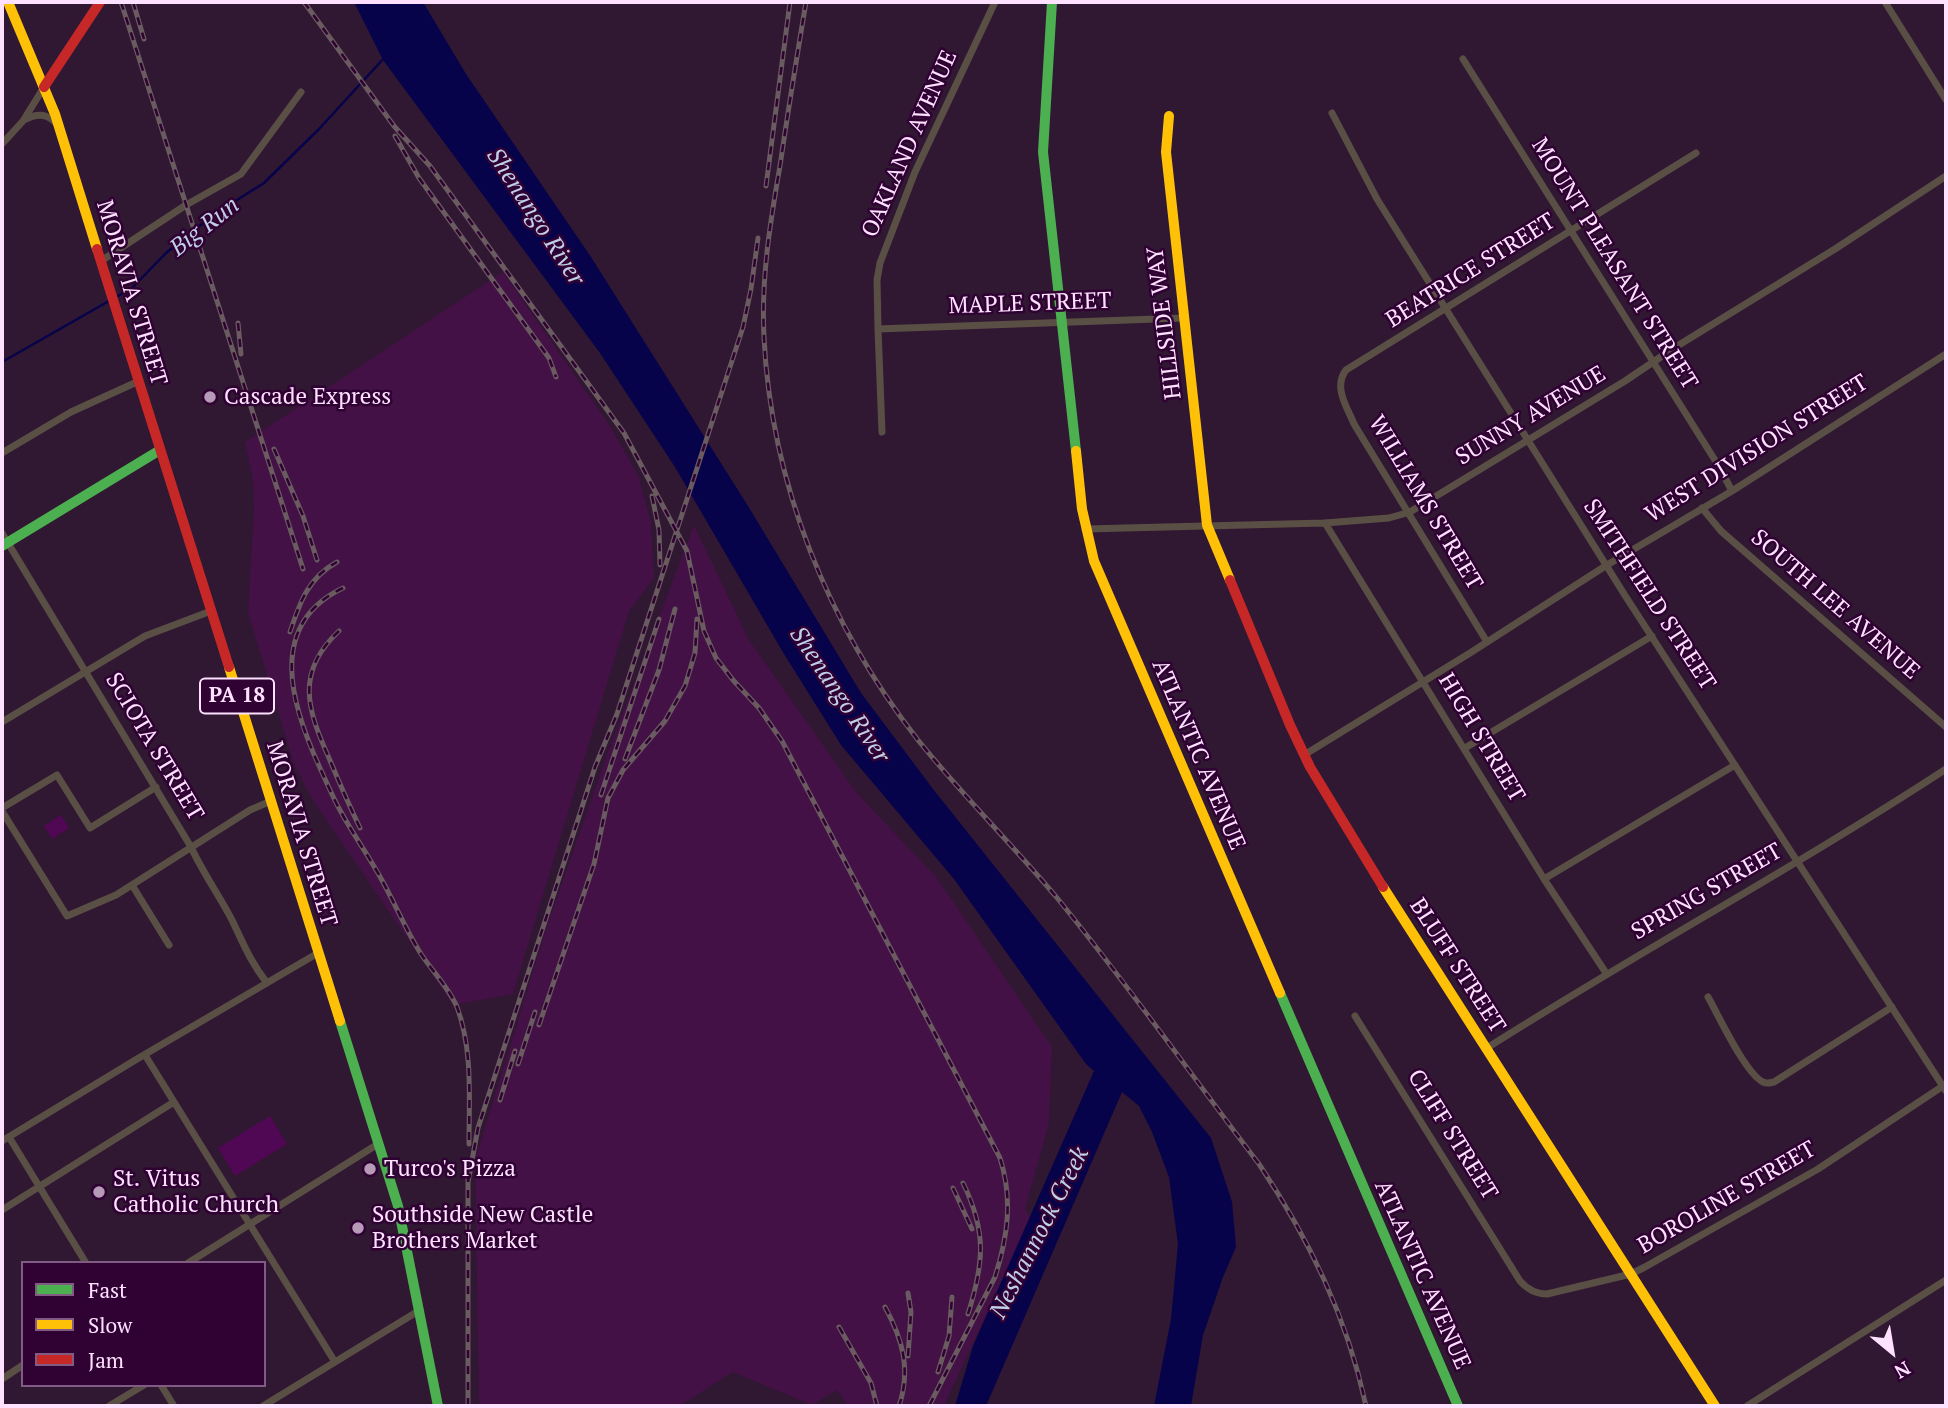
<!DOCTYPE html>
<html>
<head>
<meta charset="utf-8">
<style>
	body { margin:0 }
	#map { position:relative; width:1948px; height:1408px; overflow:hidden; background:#301732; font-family:"PT Serif",serif }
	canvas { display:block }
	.frame { position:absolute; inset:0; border:4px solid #fee1ff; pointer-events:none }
	.legend { position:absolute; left:21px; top:1261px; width:245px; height:126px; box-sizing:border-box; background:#300133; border:2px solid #825b85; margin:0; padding:9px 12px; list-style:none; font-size:21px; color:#fee1ff }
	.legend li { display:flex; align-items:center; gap:14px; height:35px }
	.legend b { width:35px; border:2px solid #825b85 }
	.north { position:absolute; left:1857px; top:1317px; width:70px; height:70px; -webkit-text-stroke:5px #300133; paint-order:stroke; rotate:150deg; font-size:19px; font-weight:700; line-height:28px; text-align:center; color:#fee1ff }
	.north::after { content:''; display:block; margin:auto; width:24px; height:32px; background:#fee1ff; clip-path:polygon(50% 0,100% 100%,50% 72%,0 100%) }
</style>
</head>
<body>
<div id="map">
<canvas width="1948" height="1408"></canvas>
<div class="frame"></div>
<ul class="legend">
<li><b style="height:9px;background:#4caf50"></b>Fast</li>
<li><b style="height:9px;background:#ffc107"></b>Slow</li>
<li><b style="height:9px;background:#c62828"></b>Jam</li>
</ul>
<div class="north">N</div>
</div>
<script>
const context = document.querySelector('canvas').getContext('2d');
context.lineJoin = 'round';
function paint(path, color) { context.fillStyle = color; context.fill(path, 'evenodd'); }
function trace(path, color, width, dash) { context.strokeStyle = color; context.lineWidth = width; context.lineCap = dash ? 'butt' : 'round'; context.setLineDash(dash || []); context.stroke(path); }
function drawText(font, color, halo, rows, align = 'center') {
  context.font = font + ' "PT Serif",serif'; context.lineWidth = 5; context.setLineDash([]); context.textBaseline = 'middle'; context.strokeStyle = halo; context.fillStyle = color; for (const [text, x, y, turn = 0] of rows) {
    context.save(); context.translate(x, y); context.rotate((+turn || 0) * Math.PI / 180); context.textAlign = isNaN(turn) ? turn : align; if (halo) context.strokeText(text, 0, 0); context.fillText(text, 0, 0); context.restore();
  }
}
paint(new Path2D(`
	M503,272L610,426L638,475L651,523L654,578L629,611L513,994L453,1005L312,799L293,761L248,612L254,510L253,480L245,442Z
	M694,525L749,640L856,792L937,878L1052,1047L1049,1123L1025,1209L1031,1218L944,1406H848L837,1390L812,1405L733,1372L679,1406H479L475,1160L547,926L608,752Z`), '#431146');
paint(new Path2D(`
	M61,815L69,828L52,839L44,826Z
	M270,1116L287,1144L235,1176L218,1148Z`), '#500855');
paint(new Path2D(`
	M354,2H423L466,74L591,257L748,506L861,693L933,789L1211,1138L1232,1202L1236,1247L1223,1277L1203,1335L1191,1406H1154L1171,1319L1178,1244L1169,1177L1152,1132L1139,1106L1122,1092L986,1406H955L973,1346L1094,1071L1086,1064L954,879L841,745L784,654L675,467L600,353L383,60Z`), '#06034b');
trace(new Path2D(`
	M118,296L133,287L166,253L213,215L264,183L319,129L385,57
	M2,362L109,301`), '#06034b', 2.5);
trace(new Path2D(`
	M1885,2L1946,100
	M1463,59L1718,465L1732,491
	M1332,113L1377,199L1626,597L1946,1091
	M24,120C37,113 47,113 57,124
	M2,144L23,121L44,87
	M101,261L186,205L241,174L301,92
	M878,329L1184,318
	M882,432L878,329L877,280L880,263L915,172L995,2
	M2,453L71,412L139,381
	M1702,508L1721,531L1946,727
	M1325,523L1544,879L1606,973
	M1085,529L1325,523L1389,518L1410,512L1625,381L1674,348L1835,249L1946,176
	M2,533L191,847C203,873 219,895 232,920C243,943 251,963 267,983
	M1487,642L1354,424C1347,407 1333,387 1346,370L1696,153
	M2,722L145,636L211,611
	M1465,748L1652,636
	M1304,755L1470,653L1607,565L1732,491L1946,354
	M2,808L57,775L90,828L156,787
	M2,811L67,916L116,895L250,810L271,801
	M1544,879L1735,765
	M132,885L169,945
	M1708,997C1719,1016 1745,1073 1763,1082C1767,1084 1769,1083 1774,1082L1892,1007
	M1355,1016L1520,1281C1528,1290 1536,1294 1547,1294L1631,1274L1645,1267L1818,1169L1946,1084
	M1487,1048C1638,952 1796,867 1946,769
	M145,1055L335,1362
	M9,1137L86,1263
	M2,1141L137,1059L318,953
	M2,1210L174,1102
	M188,1263L378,1144
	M2,1379L23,1365
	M161,1385L174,1406
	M109,1406L144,1385
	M263,1406L420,1310
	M1747,1406L1946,1280`), '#5a4f45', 7);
trace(new Path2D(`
	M1052,2L1043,152L1076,451
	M2,546L160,450
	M1280,993L1458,1406
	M340,1021L398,1206L438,1406`), '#4caf50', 10);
trace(new Path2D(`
	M8,2L55,114L97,249
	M1169,116L1166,152L1207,525L1230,580
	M1076,451L1082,509L1094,561L1280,993
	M229,667L340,1021
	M1383,887L1715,1406`), '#ffc107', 10);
trace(new Path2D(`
	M44,87L100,2
	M97,249L229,667
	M1230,580L1290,725L1310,767L1383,887`), '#c62828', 10);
const rail = new Path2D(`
	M121,2L303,569
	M133,2L144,39
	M304,2L394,126L430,166L624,433L687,551L704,631L716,658L733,680L759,708L782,741L1000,1158C1013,1199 1008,1236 995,1277L929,1406
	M806,2C797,56 788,111 780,166C770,223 761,279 764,337C771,483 828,625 918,740C962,795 1013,845 1058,899C1128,985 1192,1076 1259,1164C1309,1239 1347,1317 1366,1406
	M395,136L419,178L549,358L556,377
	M766,186L790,2
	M238,323L241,354
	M274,449L303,516L317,560
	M652,496L659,530L660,565
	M343,588C265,625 292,707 320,768C327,783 333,798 341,812C354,836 371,859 384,884C397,908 407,932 421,954C433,972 449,988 457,1007C473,1050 469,1099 469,1144
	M339,631C295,672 307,709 329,758C339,782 349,805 360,828
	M290,632C300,602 308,578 337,562
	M625,759L659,670L675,609
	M601,795L659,619
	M539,1025L594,864L608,798L623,770L665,721L685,686L695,653L697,619
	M518,1064L535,1012
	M500,1100L515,1051
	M468,1182L478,1128L595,767L617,714L743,327L751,289L758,238
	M963,1183C987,1232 984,1263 968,1314
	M953,1188L972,1229
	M885,1307C903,1340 911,1370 899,1406
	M839,1327L871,1383L877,1406
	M908,1356L911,1312L908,1293
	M938,1372L949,1336L952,1297
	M468,1406V1172`);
trace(rail, '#695b5f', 5);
trace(rail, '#300133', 2.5, [8]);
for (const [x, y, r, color] of [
	[210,397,7,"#b69ab7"],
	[370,1169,7,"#b69ab7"],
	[99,1192,7,"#b69ab7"],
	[358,1228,7,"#b69ab7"]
]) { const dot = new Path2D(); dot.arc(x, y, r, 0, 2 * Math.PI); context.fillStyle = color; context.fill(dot); trace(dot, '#300133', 2.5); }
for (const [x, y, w] of [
	[237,696,74]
]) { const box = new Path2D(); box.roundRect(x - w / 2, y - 17.5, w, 35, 5); context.fillStyle = '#300133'; context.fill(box); trace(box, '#fee1ff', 2); }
drawText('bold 21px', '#fee1ff', null, [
	["PA 18",237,696]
]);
drawText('23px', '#fee1ff', '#300133', [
	["OAKLAND AVENUE",910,144,-66],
	["MOUNT PLEASANT STREET",1614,264,58],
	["BEATRICE STREET",1471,271,-32],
	["MORAVIA STREET",131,293,73],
	["MAPLE STREET",1030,304,-2],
	["HILLSIDE WAY",1165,323,-97],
	["SUNNY AVENUE",1531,416,-31],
	["WEST DIVISION STREET",1757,449,-32],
	["WILLIAMS STREET",1425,503,59],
	["SMITHFIELD STREET",1649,595,57],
	["SOUTH LEE AVENUE",1835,605,41],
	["HIGH STREET",1481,738,59],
	["SCIOTA STREET",154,747,59],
	["ATLANTIC AVENUE",1198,755,67],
	["MORAVIA STREET",301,834,73],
	["SPRING STREET",1707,892,-30],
	["BLUFF STREET",1457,966,57],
	["CLIFF STREET",1452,1135,58],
	["BOROLINE STREET",1727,1198,-30],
	["ATLANTIC AVENUE",1422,1275,66]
]);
drawText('23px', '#fee1ff', '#300133', [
	["Cascade Express",224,397],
	["Turco's Pizza",384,1169],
	["St. Vitus",113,1179],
	["Catholic Church",113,1205],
	["Southside New Castle",372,1215],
	["Brothers Market",372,1241]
], 'left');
drawText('italic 24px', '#c1cee7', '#300133', [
	["Shenango River",535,217,57],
	["Big Run",205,227,-38],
	["Shenango River",839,695,56],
	["Neshannock Creek",1040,1233,-63]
]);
</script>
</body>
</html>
